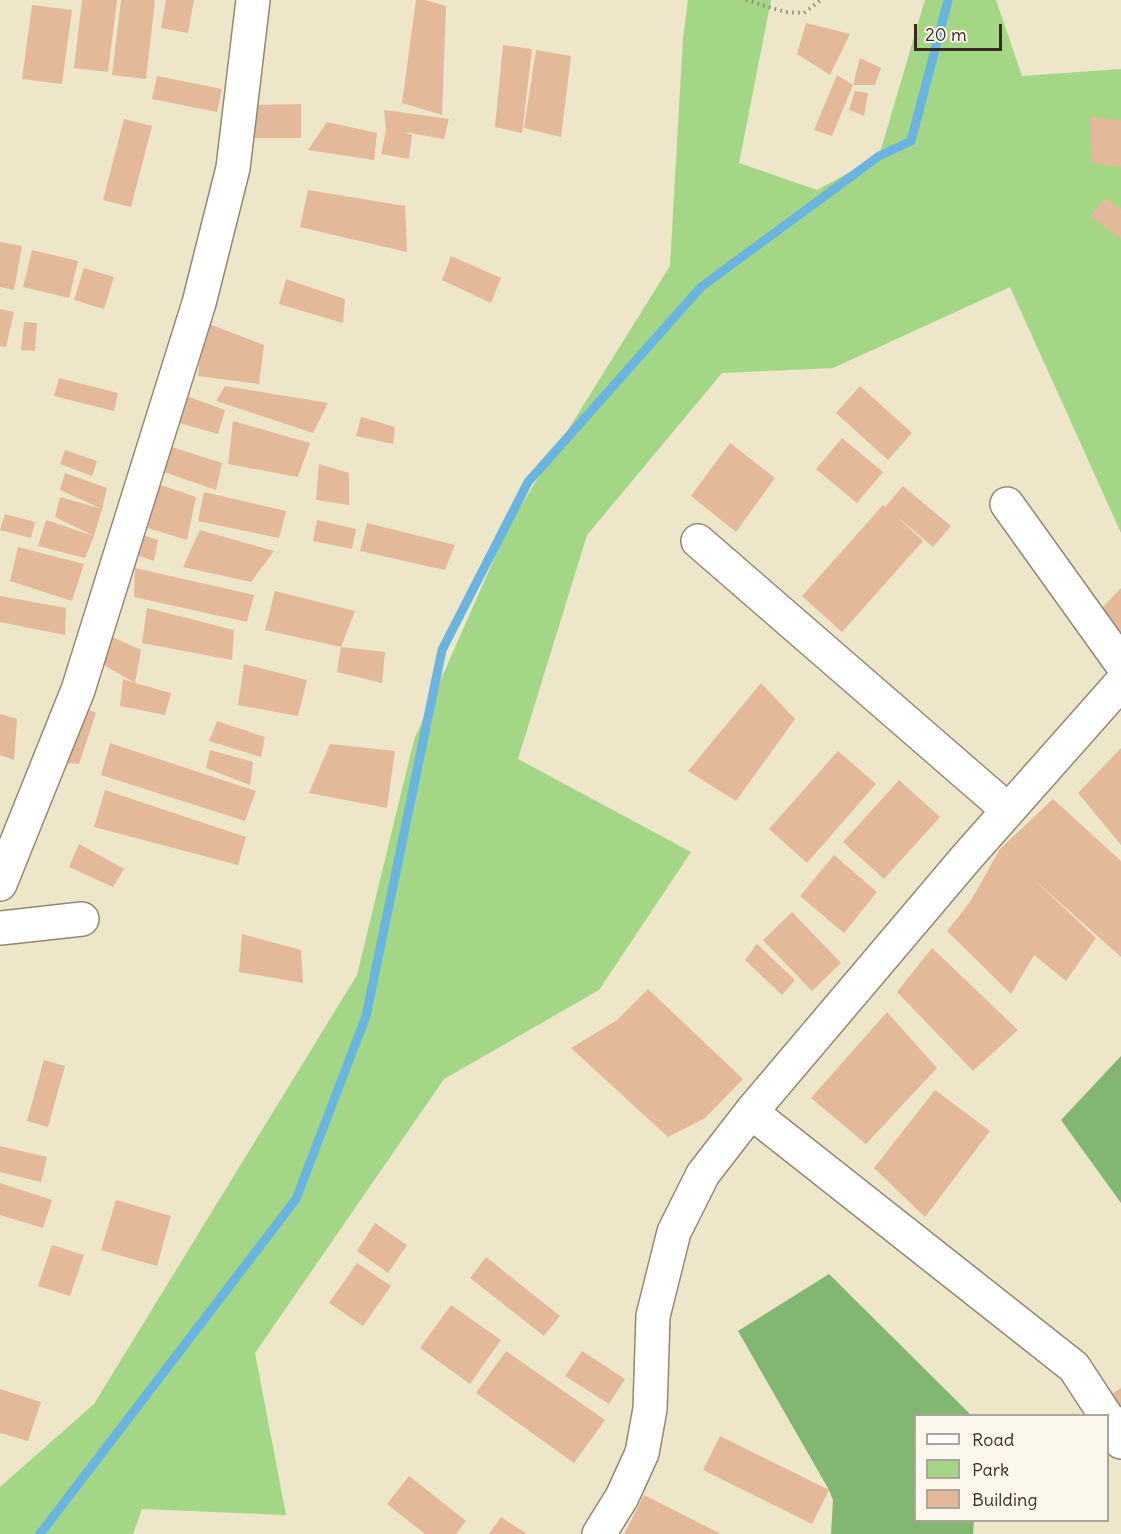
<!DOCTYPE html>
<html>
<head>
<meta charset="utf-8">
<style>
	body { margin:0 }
	#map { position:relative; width:1121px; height:1534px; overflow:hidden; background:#ede6c8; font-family:Delius,sans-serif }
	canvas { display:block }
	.legend { position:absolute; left:914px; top:1414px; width:195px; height:108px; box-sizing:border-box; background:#fbf7ec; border:2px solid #aea59a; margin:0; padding:8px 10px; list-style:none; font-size:18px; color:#3b2a1e }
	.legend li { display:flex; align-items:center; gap:12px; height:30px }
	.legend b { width:30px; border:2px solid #aea59a }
	.scale { position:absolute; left:914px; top:24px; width:88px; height:27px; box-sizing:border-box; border:3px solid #3b2a1e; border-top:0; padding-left:8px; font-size:18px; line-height:21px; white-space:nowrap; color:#3b2a1e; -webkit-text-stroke:4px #fbf7ec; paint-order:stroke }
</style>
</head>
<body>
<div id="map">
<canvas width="1121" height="1534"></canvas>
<ul class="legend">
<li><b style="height:8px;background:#fff"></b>Road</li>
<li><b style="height:16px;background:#a3d685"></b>Park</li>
<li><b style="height:16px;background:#e4b99a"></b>Building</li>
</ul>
<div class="scale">20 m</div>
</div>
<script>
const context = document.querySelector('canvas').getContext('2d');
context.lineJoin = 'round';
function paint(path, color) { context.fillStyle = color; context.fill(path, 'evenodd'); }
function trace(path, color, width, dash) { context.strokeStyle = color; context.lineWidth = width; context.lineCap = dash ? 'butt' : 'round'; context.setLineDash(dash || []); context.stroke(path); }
paint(new Path2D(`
	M688,0H771L739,163L817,190L879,156L925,0H996L1022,76L1121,69V533L1010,287L833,368L722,373L587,535L518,759L691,852L599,990L444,1079L255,1353L286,1515L142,1509L133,1534H0V1487L94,1404L357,975L414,740L510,523L670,266L683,38Z`), '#a3d685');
paint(new Path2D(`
	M1121,1056V1203L1061,1120Z
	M829,1274L971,1415L916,1416V1520L974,1521L973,1534H831L833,1500L829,1490L738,1331Z`), '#82b772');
trace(new Path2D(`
	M40,1534L296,1199L366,1016L442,650L528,482L701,287L879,156L911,141L948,0`), '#69b5e2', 9);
paint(new Path2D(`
	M82,0H117L108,72L74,68Z
	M121,0H155L146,79L112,75Z
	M166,0H194L188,33L161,28Z
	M416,0H425L446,6L442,115L402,103Z
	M32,5L72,10L62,84L22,79Z
	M806,23L850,34L830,75L797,54Z
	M503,45L532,49L522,133L495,127Z
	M536,50L571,56L561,137L524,128Z
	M860,58L881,68L875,85H853L832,136L814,130L837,75L853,85Z
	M157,76L222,89L217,112L152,99Z
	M855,91L868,93L864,116L849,110Z
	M301,104V138H254V105Z
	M384,110L449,119L444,139L404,132L412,135L409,159L381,154L386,130Z
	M1090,117L1121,120V167L1091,163Z
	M124,119L152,126L131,207L103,200Z
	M327,122L377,133L374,160L308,150Z
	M308,190L405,206L407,252L300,227Z
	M1105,198L1121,209V239L1090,216Z
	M0,242L22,246L14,290L0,287Z
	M32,250L78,261L69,298L23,287Z
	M451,256L501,278L491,303L442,280Z
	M84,268L114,277L104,309L74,300Z
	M286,279L345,299L343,323L279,304Z
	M0,309L14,312L6,347L0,346Z
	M24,322L37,323L35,351L21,350Z
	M204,322L264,345L259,384L198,376Z
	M59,378L118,393L114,411L54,396Z
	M225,386L328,403L313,433L216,401Z
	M860,386L912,433L888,460L836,413Z
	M181,394L225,410L218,434L176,422Z
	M361,417L395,427L393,444L356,436Z
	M233,421L310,443L298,477L228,464Z
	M842,438L883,472L857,503L816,469Z
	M730,443L775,478L736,532L691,496Z
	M169,446L222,463L216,490L164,472Z
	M65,450L97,461L92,476L60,464Z
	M319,464L349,473V505L316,500Z
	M65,473L107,488L102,509L94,536L55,517L60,497L102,509L60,490Z
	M158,484L196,497L187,540L148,528Z
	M903,486L951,526L933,547L894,514L923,541L842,632L802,596L883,505L885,507Z
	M204,492L286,511L279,538L198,521Z
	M5,514L35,522L31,538L0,530Z
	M46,520L94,536L85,558L38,546Z
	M317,520L356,529L352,549L313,541Z
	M367,523L455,545L445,570L360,551Z
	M200,530L274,551L251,582L183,567Z
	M137,533L158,540L154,561L131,553Z
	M18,547L84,564L72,601L10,581Z
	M135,568L254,595L247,622L134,597Z
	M1121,588V637L1098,612Z
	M275,591L355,611L341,647L385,652L382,683L337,672L341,647L265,630Z
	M0,596L66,608L65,635L0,622Z
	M147,608L234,630L232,660L142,643Z
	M106,634L141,650L135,683L171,693L165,715L120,706L123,679L135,683L97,661Z
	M244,664L307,680L298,716L238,705Z
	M761,683L795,719L736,801L688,771Z
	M83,707L96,713L79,764L61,763Z
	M0,714L17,719L14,760L0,755Z
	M217,721L265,737L261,757L209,741Z
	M110,743L256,791L245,821L101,775Z
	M330,744L395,751L387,808L309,793Z
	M1121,748V845L1078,793Z
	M210,750L253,762L250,785L206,768Z
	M838,751L876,784L807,863L769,829Z
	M899,780L940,817L884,879L843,842Z
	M105,790L246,837L238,865L94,827Z
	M1053,799L1121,861V957L1029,875L1096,938L1066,981L1034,955L1011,994L947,931L970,902L1000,849Z
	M79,844L124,869L113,887L69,867Z
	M834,855L877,892L844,933L800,896Z
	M792,912L841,963L812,991L763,940Z
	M242,934L301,950L303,983L239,972Z
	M757,944L795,980L782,995L745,960Z
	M932,948L1018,1030L973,1071L897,992Z
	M648,989L743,1079L705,1118L668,1137L571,1048L617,1020Z
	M887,1012L937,1068L866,1144L811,1098Z
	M44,1060L65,1066L48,1127L27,1121Z
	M935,1090L990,1131L925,1217L874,1168Z
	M0,1146L47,1157L41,1182L0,1172Z
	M0,1183L52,1200L43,1228L0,1215Z
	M116,1200L171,1216L157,1266L101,1250Z
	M375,1223L407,1245L388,1273L357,1251Z
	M52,1245L84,1255L70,1296L38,1286Z
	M486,1257L560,1316L544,1336L470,1278Z
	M357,1263L391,1286L363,1326L329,1303Z
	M451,1305L501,1340L470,1384L420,1348Z
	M506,1351L605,1420L574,1463L476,1393Z
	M582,1351L625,1379L609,1404L565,1376Z
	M1121,1388V1412L1110,1395Z
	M0,1389L41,1402L28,1441L0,1433Z
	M720,1436L829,1490L812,1524L703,1470Z
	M409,1476L466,1521L456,1534H425L387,1504Z
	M644,1495L721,1534H624Z
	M501,1517L527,1534H489Z`), '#e4b99a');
const minor = new Path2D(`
	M1007,504L1121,663
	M698,541L1008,810
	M0,884L78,690L199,303L233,168L253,0
	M0,928L82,919
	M751,1112L1074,1367L1106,1416
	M1108,1418L1121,1442
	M599,1534L622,1497L642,1453L650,1409L653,1316L674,1232L703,1174L751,1112L967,857L1121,683`);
trace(minor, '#948873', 36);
trace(new Path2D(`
	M746,0L785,12L804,13L821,0`), '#948873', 4, [1.5, 4.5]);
trace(minor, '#fff', 33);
</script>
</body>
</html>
